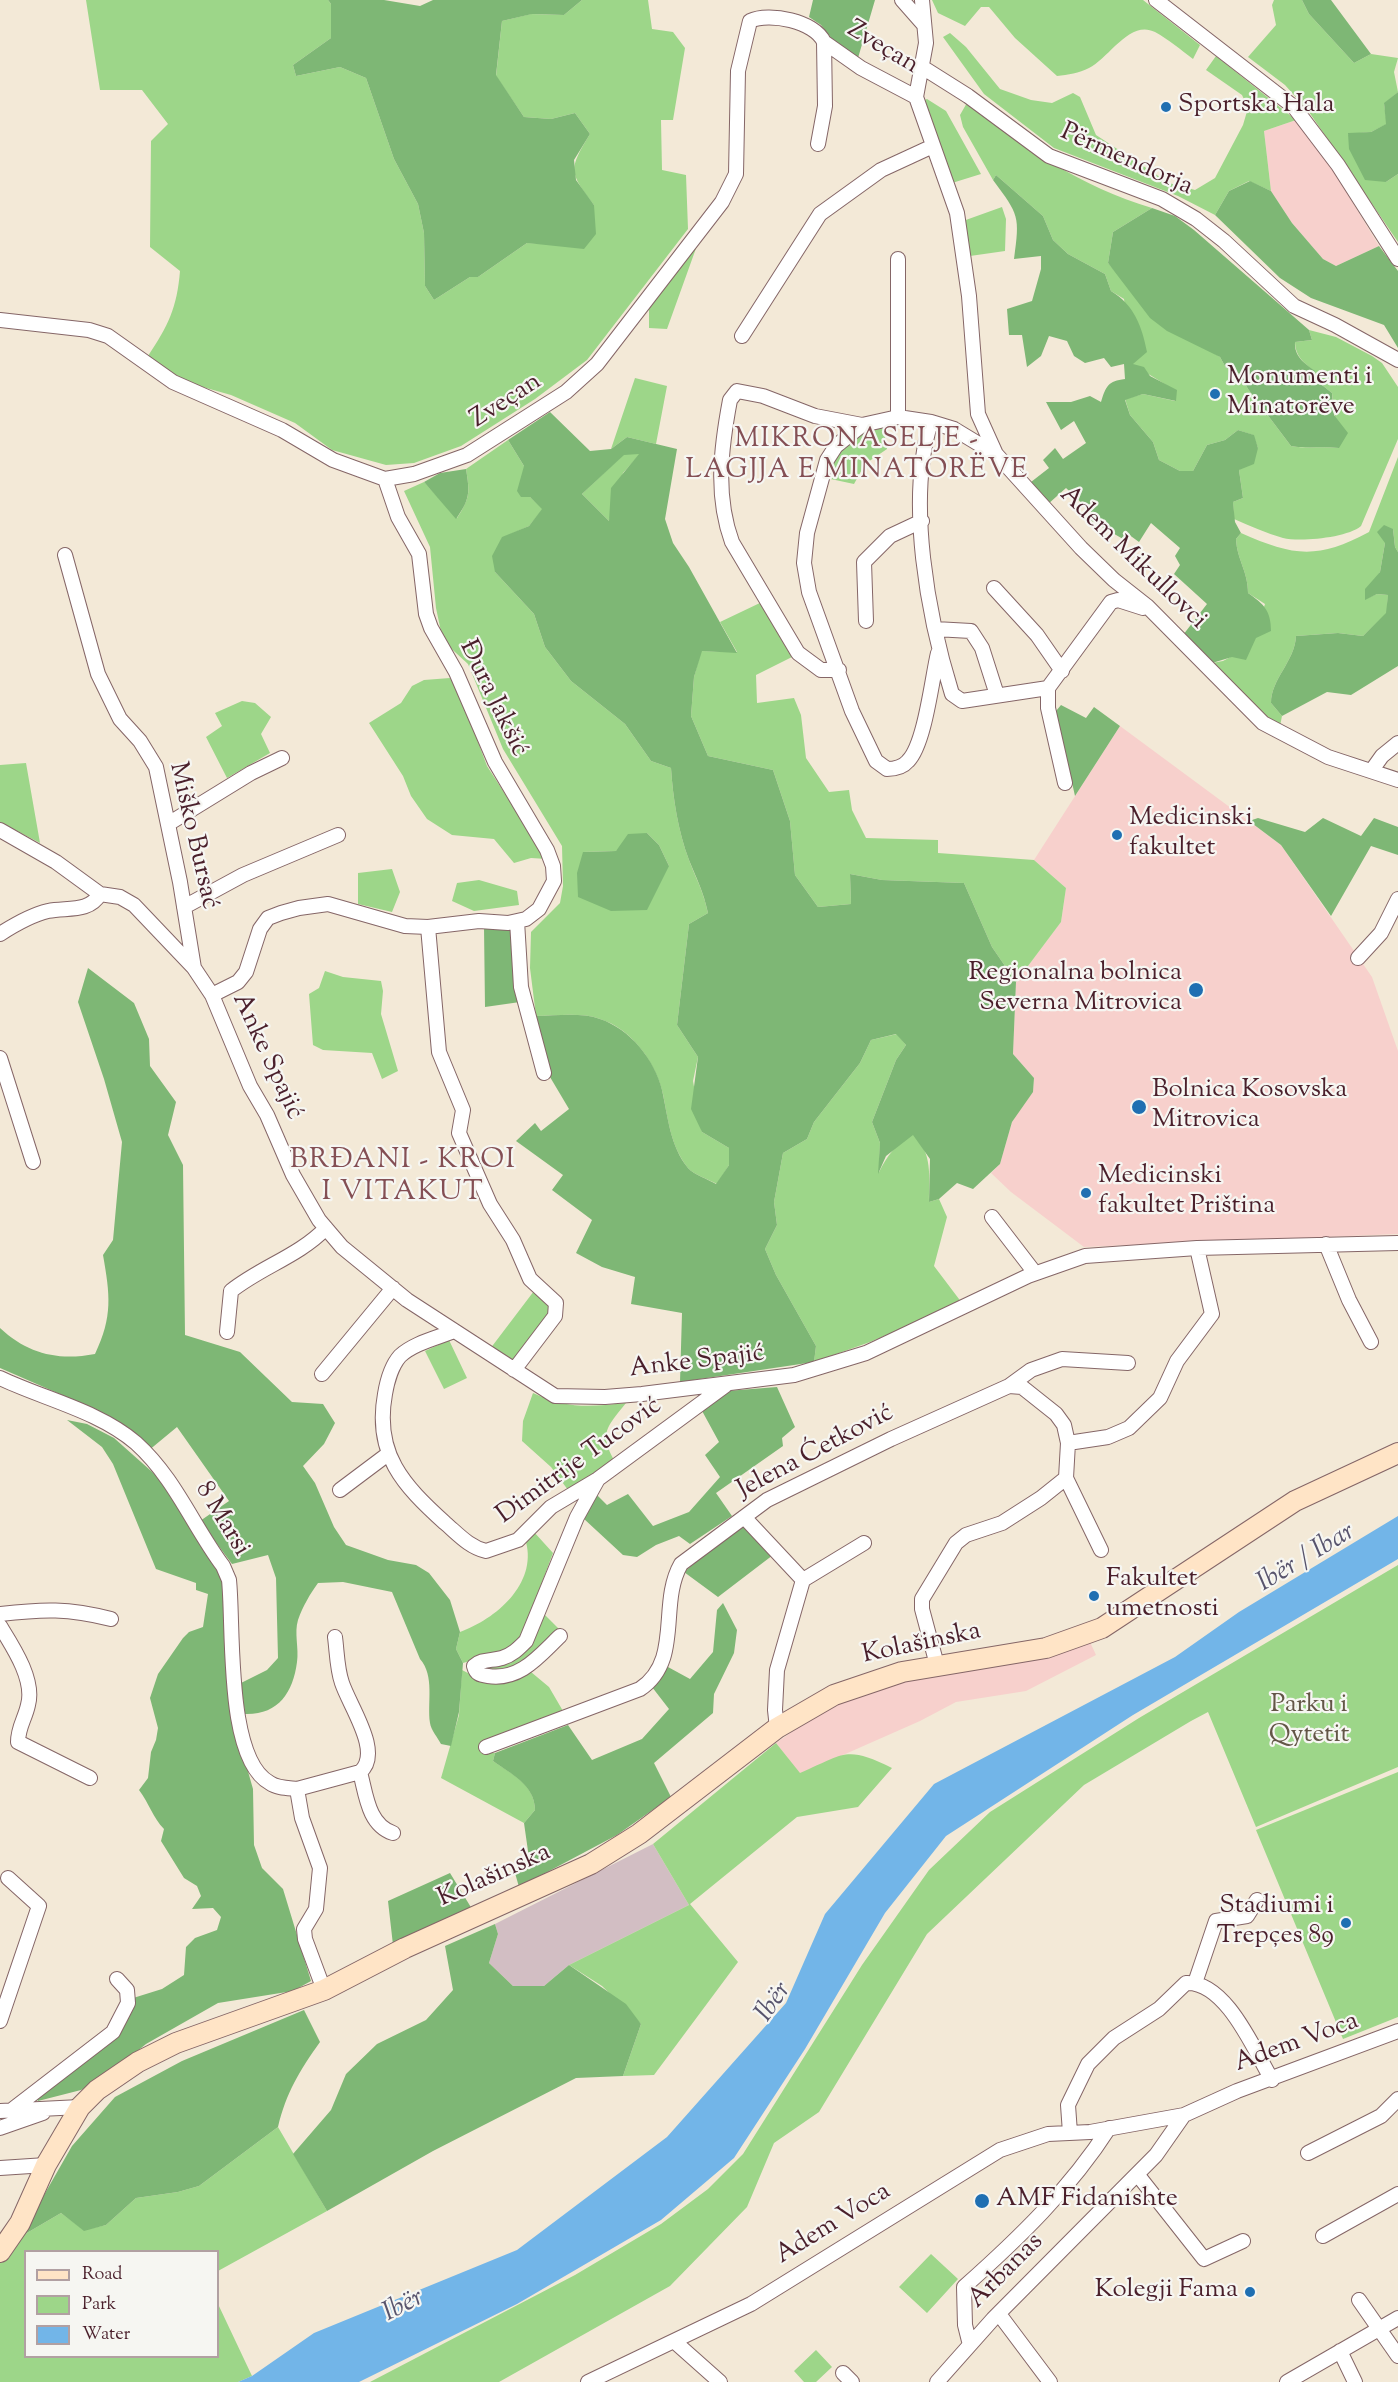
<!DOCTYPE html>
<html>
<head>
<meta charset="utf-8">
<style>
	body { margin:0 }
	#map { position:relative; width:1398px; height:2382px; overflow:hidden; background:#f3e9d7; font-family:"Sorts Mill Goudy",serif }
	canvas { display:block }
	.legend { position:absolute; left:24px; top:2250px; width:195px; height:108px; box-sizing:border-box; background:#f6f6f2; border:2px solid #b1a0a2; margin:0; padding:8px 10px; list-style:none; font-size:18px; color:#4a1f2b }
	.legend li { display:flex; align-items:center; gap:12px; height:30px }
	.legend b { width:30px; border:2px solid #b1a0a2 }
</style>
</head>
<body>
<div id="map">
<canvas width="1398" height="2382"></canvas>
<ul class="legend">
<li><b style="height:8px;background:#ffe4c6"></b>Road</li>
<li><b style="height:16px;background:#9dd689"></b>Park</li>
<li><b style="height:16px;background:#72b5e8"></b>Water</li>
</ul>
</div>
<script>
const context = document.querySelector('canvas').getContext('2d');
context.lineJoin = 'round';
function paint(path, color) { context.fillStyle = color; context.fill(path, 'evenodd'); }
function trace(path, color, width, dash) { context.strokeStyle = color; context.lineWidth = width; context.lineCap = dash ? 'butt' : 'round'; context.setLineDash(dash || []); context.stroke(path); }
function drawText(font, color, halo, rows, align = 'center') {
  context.font = font + ' "Sorts Mill Goudy",serif'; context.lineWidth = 4.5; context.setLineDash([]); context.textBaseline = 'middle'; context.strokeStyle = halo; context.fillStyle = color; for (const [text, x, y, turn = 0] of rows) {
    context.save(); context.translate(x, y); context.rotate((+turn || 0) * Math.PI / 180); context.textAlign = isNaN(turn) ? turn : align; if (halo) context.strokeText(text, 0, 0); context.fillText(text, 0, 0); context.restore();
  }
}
paint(new Path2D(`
	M1296,120L1336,175L1379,246L1336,266L1323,259L1292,223L1271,191L1264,131Z
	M1120,726L1281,845L1372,977L1398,1051V1234L1084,1247L1011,1192L991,1173L1000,1164L1012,1122L1033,1091L1034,1078L1013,1054L1016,982L1061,922L1066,888L1034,860Z
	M1090,1642L1096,1655L1026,1691L956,1702L920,1721L800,1774L776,1743L842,1697L920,1676Z`), '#f7d0cc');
paint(new Path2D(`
	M653,1844L689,1905L569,1965L544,1986H513L489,1963L498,1934L495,1924Z`), '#d2bec3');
paint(new Path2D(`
	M86,0H328L331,4V38L293,65L296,76L340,67L366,78L394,159L418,204L424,233L425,286L434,300L470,277H478L527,243L553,244L594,205C569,172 568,170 590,134L575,113L551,119L524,117L496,76L502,21L531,14L564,15L582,0H648L652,29L673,32L685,48L673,120H661L662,170L686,175L688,229L587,360L535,399L461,446L414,463L386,465L332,450L295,423L231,395L185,382L148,356C168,326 177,308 180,271L150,247L151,141L168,124L142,90H100Z
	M932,0H1143L1200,45L1193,59C1181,50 1168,39 1155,32C1130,19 1109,58 1089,68C1079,73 1068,75 1057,76L1015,38L989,7H981L965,26L938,13Z
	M1274,0H1302L1309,14L1354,63L1371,54L1398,58L1394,72L1398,92L1384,104L1387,124L1371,132L1348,134L1386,182L1398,174V242L1309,112L1285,85L1248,57L1276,25L1272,5Z
	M950,33L966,47L1000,89L1031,100L1052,103L1073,93L1080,97L1096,135L1169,183L1195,190L1215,178L1243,125L1248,108L1242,95L1206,70L1216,56L1296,120L1264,131L1271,191L1249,181L1229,191L1215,215L1178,196L1054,148L984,94L943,37Z
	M927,99L946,111L981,174L952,183L922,101Z
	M968,101C1024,148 1081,187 1152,208L1113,232L1108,263L1125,282L1204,347L1220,357L1226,368L1240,374L1248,389L1291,446C1308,449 1322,446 1339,448L1332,393L1317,381L1314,371C1304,363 1295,356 1295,342L1312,340L1309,330L1336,337L1372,356L1382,363L1398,387V439L1361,526C1347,538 1300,542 1283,538C1266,533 1250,526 1234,519L1233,502L1243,498L1239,470L1258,448L1253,435L1238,430L1225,440L1207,445L1193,471H1180L1159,460L1153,442L1130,415L1125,399L1143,394L1175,401L1176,391L1132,364L1124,299L1111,291L1105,274L1068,254L1053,240L1043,216L996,175L993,180L963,127L960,115Z
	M1002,207L1006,219L1005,251L970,256L963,221Z
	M699,240L667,329L649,328V308Z
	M635,378L667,386L656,444L627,437L611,449Z
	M883,425L887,449L865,464L854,484L826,478C842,439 844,438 883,425Z
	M508,440L524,466L530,497L543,509L529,526L502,538L495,572L534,614L545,647L571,681L625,724L651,761L671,768C673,798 678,831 689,860C697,881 703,890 708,913L689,924L677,1025L698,1057L693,1081L702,1132L729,1148V1165L717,1184C708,1179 694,1175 688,1168C671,1147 668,1120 663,1094C656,1063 632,1029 600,1019C580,1012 556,1016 536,1016L530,968L531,932L560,903L563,886L562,846L503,749L468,664L443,641L436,608L430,547L404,491L424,482L457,518C470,498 470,493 466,469ZM647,833L659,845L669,866L583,852L616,851Z
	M624,454H640L623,473L609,521L582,494Z
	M1398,457V552L1395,547L1393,529L1385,543L1380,572L1365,599L1377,594L1388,595L1387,613L1363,636L1338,633L1296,636C1295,661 1271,679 1271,703L1282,716L1280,726L1263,717L1212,663L1223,661L1251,646L1265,604L1248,593C1248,571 1237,560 1236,539L1241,533C1293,556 1317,560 1369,532Z
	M762,602L792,657L756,675L757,703L794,698L801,715L806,758L829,792L849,790L852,810L866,838L938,840V853L1034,860L1066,888L1061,922L1016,982L992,947L964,883L882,880L850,874L851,904L818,907L795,875L790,821L773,770L708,756L691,716L694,677L701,651L737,652L720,622Z
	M450,678L460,694L487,766L547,859L531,858L514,863L494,839L452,835L427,819L411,796L403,776L369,723L401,703L412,686L424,680Z
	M242,701L255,703L271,717L261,734L270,753L227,778L206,737L222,726L215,713Z
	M26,763L40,843L0,822V765Z
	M392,869L400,892L392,912L358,904V873Z
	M479,880L517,891L519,905L474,911L452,901L457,883Z
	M325,971L343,977L381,981L383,991L381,1014L398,1071L382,1079L372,1053L323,1050L313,1045L309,994L319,988Z
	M897,1034L906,1045L896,1060L872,1122L880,1143L879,1172C887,1156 896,1144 913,1134C933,1153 929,1176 929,1202L939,1199L947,1217L934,1266L962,1303L870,1342L814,1362L816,1346L776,1275L765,1249L777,1225L774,1202L783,1153L807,1139L814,1122L860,1063L871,1040Z
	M534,1291L550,1306L547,1318L516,1361L490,1349Z
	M449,1340L467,1378L444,1389L425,1351Z
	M533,1393C567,1409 589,1407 626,1403C606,1428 599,1433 615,1462L568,1490L551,1467L522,1441L523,1421Z
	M534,1532L553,1553L521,1638L511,1649L463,1663L456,1649L460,1632C496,1619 537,1584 526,1542Z
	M1398,1565V1767L1256,1827L1208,1712L1191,1721L1084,1785L927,1934L819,2112L774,2143L747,2207L670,2286L499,2382H370L575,2275L661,2224L708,2189L743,2154L862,1965L929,1870L990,1812L1139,1718Z
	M544,1614L559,1629L520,1666L512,1670H489V1666L533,1639Z
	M462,1670C485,1682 509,1687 531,1672L549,1687L563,1711L479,1745L481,1753H495L493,1761C512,1774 535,1785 535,1810L524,1823L441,1778L459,1715Z
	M776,1743L800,1773C845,1754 845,1745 892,1768L858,1807L797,1817L690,1904L738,1962L654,2075L623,2076L641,2024L602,1986L569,1965L689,1905L653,1844Z
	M1398,1772V2017L1343,2039L1256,1830Z
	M278,2127L327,2211L218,2271V2252H26V2356H218V2304L252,2376L238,2382H0V2263L20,2237L61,2213L84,2230L106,2225L136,2198L178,2192L199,2186Z
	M931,2254L958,2279L927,2313L899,2287Z
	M816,2350L832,2367L816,2382H804L794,2371Z`), '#9dd689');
paint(new Path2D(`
	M328,0H384L420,6L433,0H582L564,15L532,14L502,21L496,75L524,117L551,119L575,113L590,134L574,160L576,180L594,205L596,234L584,249L527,243L478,277H470L434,300L425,286L424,233L418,204L394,159L366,78L340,67L296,76L293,65L331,38V4Z
	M813,0H875L858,58L835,43L821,25L809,17Z
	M1302,0H1331L1371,54L1354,63L1309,14Z
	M1398,92V174L1386,182L1365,180L1349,149L1348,133L1371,132L1386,124L1384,103Z
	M996,175L1043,216L1053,240L1068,254L1105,274L1111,291C1134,305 1142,326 1147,352L1133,364L1144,367L1150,376L1177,390L1176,401L1143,394L1125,400L1130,415L1153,442L1159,460L1180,471H1193L1207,445L1225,440L1238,430L1254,435L1258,448L1254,464L1239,470L1243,498L1233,502L1235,522L1241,533L1236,539C1237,560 1248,571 1248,593C1264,604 1271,611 1271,631L1256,638L1246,660L1232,657L1212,663L1183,635L1207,604L1174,574L1180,565L1175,556L1180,548L1151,523L1139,542L1128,534L1123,539L1090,520L1093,514L1066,488L1047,505L1031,482L1049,468L1043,460L1055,448L1063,459L1086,443L1074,421L1061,430L1046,402H1071L1090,396L1101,402C1106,386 1108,381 1125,379L1124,364L1111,367L1104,358L1085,363L1074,356L1067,341L1049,336L1041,356L1027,367L1022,335H1009L1007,309L1032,301L1041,269V256L1014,259C1020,216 1019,215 993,180Z
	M1250,181L1271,191L1292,223L1323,259L1336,266L1379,246L1398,271V348L1384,325L1311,298L1280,278L1215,215L1229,191Z
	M1152,208L1175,216L1194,230L1309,330L1312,340L1295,342C1294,356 1304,363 1315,371L1317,381L1332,393L1334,415L1348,433L1339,448C1322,446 1308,449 1291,446L1248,389L1240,374L1226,368L1220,357L1167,331L1150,318L1108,263L1113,232Z
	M550,412L590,451L611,449L627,437L677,449L665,519L673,543L689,567L737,653L702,651L694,677L691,716L708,756L773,770L790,821L795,875L818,907L851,904L850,874L882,880L964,883L992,947L1016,982L1013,1054L1034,1078L1033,1092L1012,1122L1000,1164L973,1189L957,1183L939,1199L929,1202L930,1159L913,1135L886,1156L878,1174L880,1143L872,1122L896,1060L906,1045L896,1034L871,1040L860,1063L814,1122L807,1139L783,1153L774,1202L777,1225L765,1249L776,1275L816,1346L814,1362L680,1382L682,1313L631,1304L635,1277L602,1267L576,1253L592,1220L552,1190L563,1175L516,1141L535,1123L541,1131L569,1109L550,1077L536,1016C556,1016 580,1012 600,1019C630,1029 655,1060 662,1090C668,1117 670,1146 688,1168C694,1175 708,1179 716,1184L729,1165V1148L702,1132L691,1109L698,1057L677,1025L689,924L708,913C703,890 697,880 689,860C678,831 673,798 671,768L651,761L625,724L571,681L545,647L534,614L495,572L492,556L502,537L529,526L542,509L530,497H521L517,491L524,466L508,440ZM639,454L611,488L609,521L582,494L624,455Z
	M466,469C470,493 470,499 456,519L424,482L440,473Z
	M1384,525L1393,529L1395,547L1398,552V666L1351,695L1327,692L1282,716L1271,703C1271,679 1295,661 1296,636L1338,633L1363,636L1386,613L1388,595L1377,594L1365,600V589L1380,572L1385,543L1377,532Z
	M1061,705L1086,718L1094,707L1120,726L1075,796L1056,711Z
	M1258,818L1305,832L1323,818L1361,836L1374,818L1398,827V855L1371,846L1331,916L1281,845L1249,821Z
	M647,833L659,845L669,866L647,910L611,911L578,897L577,873L583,852L616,851L628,834Z
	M484,927L511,928L520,1002L485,1007Z
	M88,968L134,1003L149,1039L150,1066L176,1102L168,1135L183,1165L185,1335L240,1352L292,1402L323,1404L335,1423L324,1444L303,1466L315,1483L334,1527L346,1545L388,1560L416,1565L429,1573L450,1600L460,1632L456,1649L463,1663L459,1712L451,1746L441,1744C438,1738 431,1730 430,1723C427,1702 435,1676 420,1659L392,1592L343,1582L318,1583C310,1594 303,1606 298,1620C294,1633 299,1648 297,1662C293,1693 278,1715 245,1714L241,1683L267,1670L278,1658L276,1578L268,1555L232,1564L200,1521L229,1501L177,1427L148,1451L101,1412L0,1368V1328C28,1354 58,1361 95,1354C113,1316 110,1295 103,1255L113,1240L122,1142L104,1079L78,1002Z
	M777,1387L795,1427L782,1438L783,1446L716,1493L732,1516L690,1544L679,1536L656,1545L637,1557L623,1555L583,1518L597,1495L607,1505L628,1494L653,1526L689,1512L720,1477L705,1455L719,1442L701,1409L727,1391Z
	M67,1420L87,1424L114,1438L159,1478L226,1583L245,1761L253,1789L254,1845L262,1868L283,1889L311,1981L293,1991L218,2003L146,2044L114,2070L81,2090L38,2101L34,2093L115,2033L130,1999L162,1989L184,1975L186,1947L195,1938L217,1930L221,1917L213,1908L192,1909L201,1896L197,1886L184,1878L161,1841L164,1829C153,1818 149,1803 139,1790L148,1778L151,1752L156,1740L158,1728L150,1698L158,1674L183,1638L189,1632L203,1627L208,1594L196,1590V1583L156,1569L113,1464L102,1447Z
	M743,1523L773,1555L718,1597L684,1572Z
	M723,1603L737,1630L734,1653L714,1694L713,1713L654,1763L671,1797L617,1835L519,1887L515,1873L530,1865L524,1823L535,1810C535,1785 511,1774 493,1761L495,1753L568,1725L592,1760L642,1739L669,1709L652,1687L668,1667L690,1679L713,1652L717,1610Z
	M450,1873L472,1909L393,1945L388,1901Z
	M495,1924L498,1934L489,1963L513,1986H544L569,1965L626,2004L641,2024L623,2076L576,2078L433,2151L327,2211L293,2154L331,2110L346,2074L377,2044L426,2020L453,1990L445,1946Z
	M304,2010L320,2042C300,2070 286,2093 278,2127L199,2186L178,2192L136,2198L106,2225L84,2231L61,2213L20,2237L72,2146L115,2097L182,2061Z`), '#7eb775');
paint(new Path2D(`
	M1398,1516V1559L1133,1715L946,1836L885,1913L805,2049L734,2158L661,2220L517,2304L359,2382H238L252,2376L314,2333L517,2250L667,2137L786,2003L825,1914L934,1784L1175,1657L1239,1612Z`), '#72b5e8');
const minor = new Path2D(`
	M902,0L924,25
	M922,0L926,43L916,97L957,213L969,296L978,414L996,454L1081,548L1114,580L1147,606L1263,723L1328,757L1398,780
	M1156,0L1294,107L1338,165L1398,259
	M824,42L861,68L916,97
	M922,67L968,96L1049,156L1162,199L1196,219L1224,241L1294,306L1335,325L1398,360
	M898,259V417
	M0,320L89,330L108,336L173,382L282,430L333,460L385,479L414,474L467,455L566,392L597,364L722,202L736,174L738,71L750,21C769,12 815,21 824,42L825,106L818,144
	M742,336L820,214L881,170L933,146
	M931,422C906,500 928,617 952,694L962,701L1048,688L1111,602L1118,600L1143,608
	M862,425L836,446L827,460L807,533L804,563L809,592L852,711L876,761L887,769C894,769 903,767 908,761C925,744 932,678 938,653
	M65,555L98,674L120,719L140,741L156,767L180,882L194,968
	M994,588L1037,635L1062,671
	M866,621L864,562L890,536L922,521
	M935,629L971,631L982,648L997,695
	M839,670H821L798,653L732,542C715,495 721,448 730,400L737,391L763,396L815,416L862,425L898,417L931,422L954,429L992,452
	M1048,688V708L1065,783
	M1372,770L1382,756L1398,743
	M168,824L251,773L282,758
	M0,830L56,862L100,894
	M100,894L120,897L134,905L194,968L212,995L250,1086L267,1115L293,1175L319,1220L342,1247L407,1300L555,1396L605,1397L642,1394L794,1375L866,1353L1028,1276L1085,1256L1197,1248L1398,1243
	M184,907L243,875L338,835
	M517,921L521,987L544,1073
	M428,927L439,1052L463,1110L459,1133L490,1204L513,1240L530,1279L556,1303L555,1316L514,1370
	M0,934C14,925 31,915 48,911C67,907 89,913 100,894
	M1358,958L1381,933L1398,899
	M212,995L238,982L246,972L260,929L268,918L281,913L299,908L328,904L405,926L428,927L479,921L508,923L526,919L539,909L554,881L553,866L547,850L495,762L456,672L431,628L426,614L419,554L398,517L385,479
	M0,1058L33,1162
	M992,1217L1035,1273
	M1326,1244L1349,1300L1371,1342
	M454,1331C437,1338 414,1343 400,1356C392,1365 387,1382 385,1394C374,1454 403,1485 445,1523C458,1534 469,1547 486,1551L518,1540L551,1507L598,1479L726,1385
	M227,1332L231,1291C261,1267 299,1256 326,1228
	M322,1374L393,1288
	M0,1378C44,1399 99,1411 136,1443C175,1478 193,1526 223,1566L229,1580C234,1626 225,1759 270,1783C277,1788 288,1788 297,1789
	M1009,1386L1022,1387L1056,1414L1064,1425L1068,1443L1066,1478L1101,1550
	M1068,1443L1108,1437L1129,1428L1160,1398L1177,1361L1212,1314L1197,1248
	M340,1490L388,1454
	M744,1517L803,1580L777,1670L775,1710L777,1728
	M803,1580L864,1543
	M0,1614C43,1609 68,1608 111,1619
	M0,1626C13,1647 35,1680 28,1705C25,1719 18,1727 18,1742L90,1778
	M560,1636C539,1656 520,1681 488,1676C480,1675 476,1674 474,1666C481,1659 492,1661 502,1658C512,1655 518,1649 526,1641L577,1517L598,1479
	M937,1665L922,1609V1599L956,1543L966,1535L1002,1523L1041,1498L1066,1478
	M486,1747L640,1689C683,1660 658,1604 681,1564L767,1500L891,1439L1009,1386L1031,1370L1062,1359L1128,1363
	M360,1772C366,1794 368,1825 393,1833
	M1195,1983L1216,1921L1247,1916L1257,1900
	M324,1990L305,1939L304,1929L316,1909L320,1868L302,1818L297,1789L360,1772C383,1753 350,1707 342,1683C337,1669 337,1652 335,1637
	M0,2021L39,1906L8,1878
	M13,2109L113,2032L128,2003L127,1990L117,1979
	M0,2111L80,2107
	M0,2128L43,2113
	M1070,2133L1068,2105L1088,2064L1114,2038L1159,2009L1186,1983C1226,1981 1254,2050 1272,2080
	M1308,2153L1381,2116L1398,2099
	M0,2168L46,2165
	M1137,2174L1204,2259L1243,2241
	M1323,2236L1398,2194
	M1359,2300L1398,2356
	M999,2314L1050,2382
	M675,2342L720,2382
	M970,2345L965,2325L964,2287C1018,2239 1070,2189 1109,2128
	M1340,2351L1355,2382
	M843,2373L852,2382
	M588,2382L751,2304L1000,2150L1048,2134L1090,2132L1184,2115L1237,2091L1398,2031
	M937,2382L993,2319L1156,2155L1184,2115
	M1287,2382L1398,2318`);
const secondary = new Path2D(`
	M0,2252L20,2223L46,2165L80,2107L97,2090L138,2062L176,2043L324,1990L405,1948L591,1864L639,1834L777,1728L834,1695L902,1672L1046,1648L1102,1628L1295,1501L1398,1453`);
trace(minor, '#856667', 16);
trace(secondary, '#856667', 22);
trace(minor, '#fff', 14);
trace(secondary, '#ffe4c6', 20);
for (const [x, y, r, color] of [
	[1166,107,6,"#1f6fb2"],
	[1215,394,6,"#1f6fb2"],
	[1117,835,6,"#1f6fb2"],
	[1196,990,8,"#1f6fb2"],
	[1139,1107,8,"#1f6fb2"],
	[1086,1193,6,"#1f6fb2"],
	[1094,1596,6,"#1f6fb2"],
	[1346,1923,6,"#1f6fb2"],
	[982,2201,8,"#1f6fb2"],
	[1250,2292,6,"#1f6fb2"]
]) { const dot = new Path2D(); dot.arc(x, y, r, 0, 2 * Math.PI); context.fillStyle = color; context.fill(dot); trace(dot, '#f6f6f2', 2); }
drawText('26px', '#4a1f2b', '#f6f6f2', [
	["Zveçan",882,49,31],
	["Përmendorja",1126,161,24],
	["Zveçan",507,402,-33],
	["Adem Mikullovci",1132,559,44],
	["Ðura Jakšić",492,699,64],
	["Miško Bursać",192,836,77],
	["Anke Spajić",266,1057,65],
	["Anke Spajić",697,1363,-7],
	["Jelena Ćetković",816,1453,-28],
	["Dimitrije Tucović",580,1462,-36],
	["8 Marsi",221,1520,59],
	["Kolašinska",922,1645,-12],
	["Kolašinska",495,1877,-24],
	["Adem Voca",1297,2044,-20],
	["Adem Voca",834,2225,-32],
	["Arbanas",1007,2272,-45]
]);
drawText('26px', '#4a1f2b', '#f6f6f2', [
	["Sportska Hala",1178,107],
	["Monumenti i",1227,379],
	["Minatorëve",1227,409],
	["Medicinski",1129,820],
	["fakultet",1129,850],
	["Regionalna bolnica",1182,975,"right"],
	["Severna Mitrovica",1182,1005,"right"],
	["Bolnica Kosovska",1152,1092],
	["Mitrovica",1152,1122],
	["Medicinski",1098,1178],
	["fakultet Priština",1098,1208],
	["Fakultet",1106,1581],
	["umetnosti",1106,1611],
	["Stadiumi i",1334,1908,"right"],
	["Trepçes 89",1334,1938,"right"],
	["AMF Fidanishte",996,2201],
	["Kolegji Fama",1238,2292,"right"]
], 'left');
drawText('26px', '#635647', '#f6f6f2', [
	["Parku i",1309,1707],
	["Qytetit",1309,1737]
]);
context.letterSpacing = '1.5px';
drawText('27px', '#844f54', '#f6f6f2', [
	["MIKRONASELJE -",857,441],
	["LAGJJA E MINATORËVE",857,472]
]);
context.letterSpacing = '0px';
drawText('italic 27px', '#58546d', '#f6f6f2', [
	["Ibër / Ibar",1307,1559,-31],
	["Ibër",775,2003,-55],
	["Ibër",404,2307,-27]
]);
context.letterSpacing = '1.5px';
drawText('28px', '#844f54', '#f6f6f2', [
	["BRĐANI - KROI",403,1162],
	["I VITAKUT",403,1194]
]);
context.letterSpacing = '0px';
</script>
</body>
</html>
